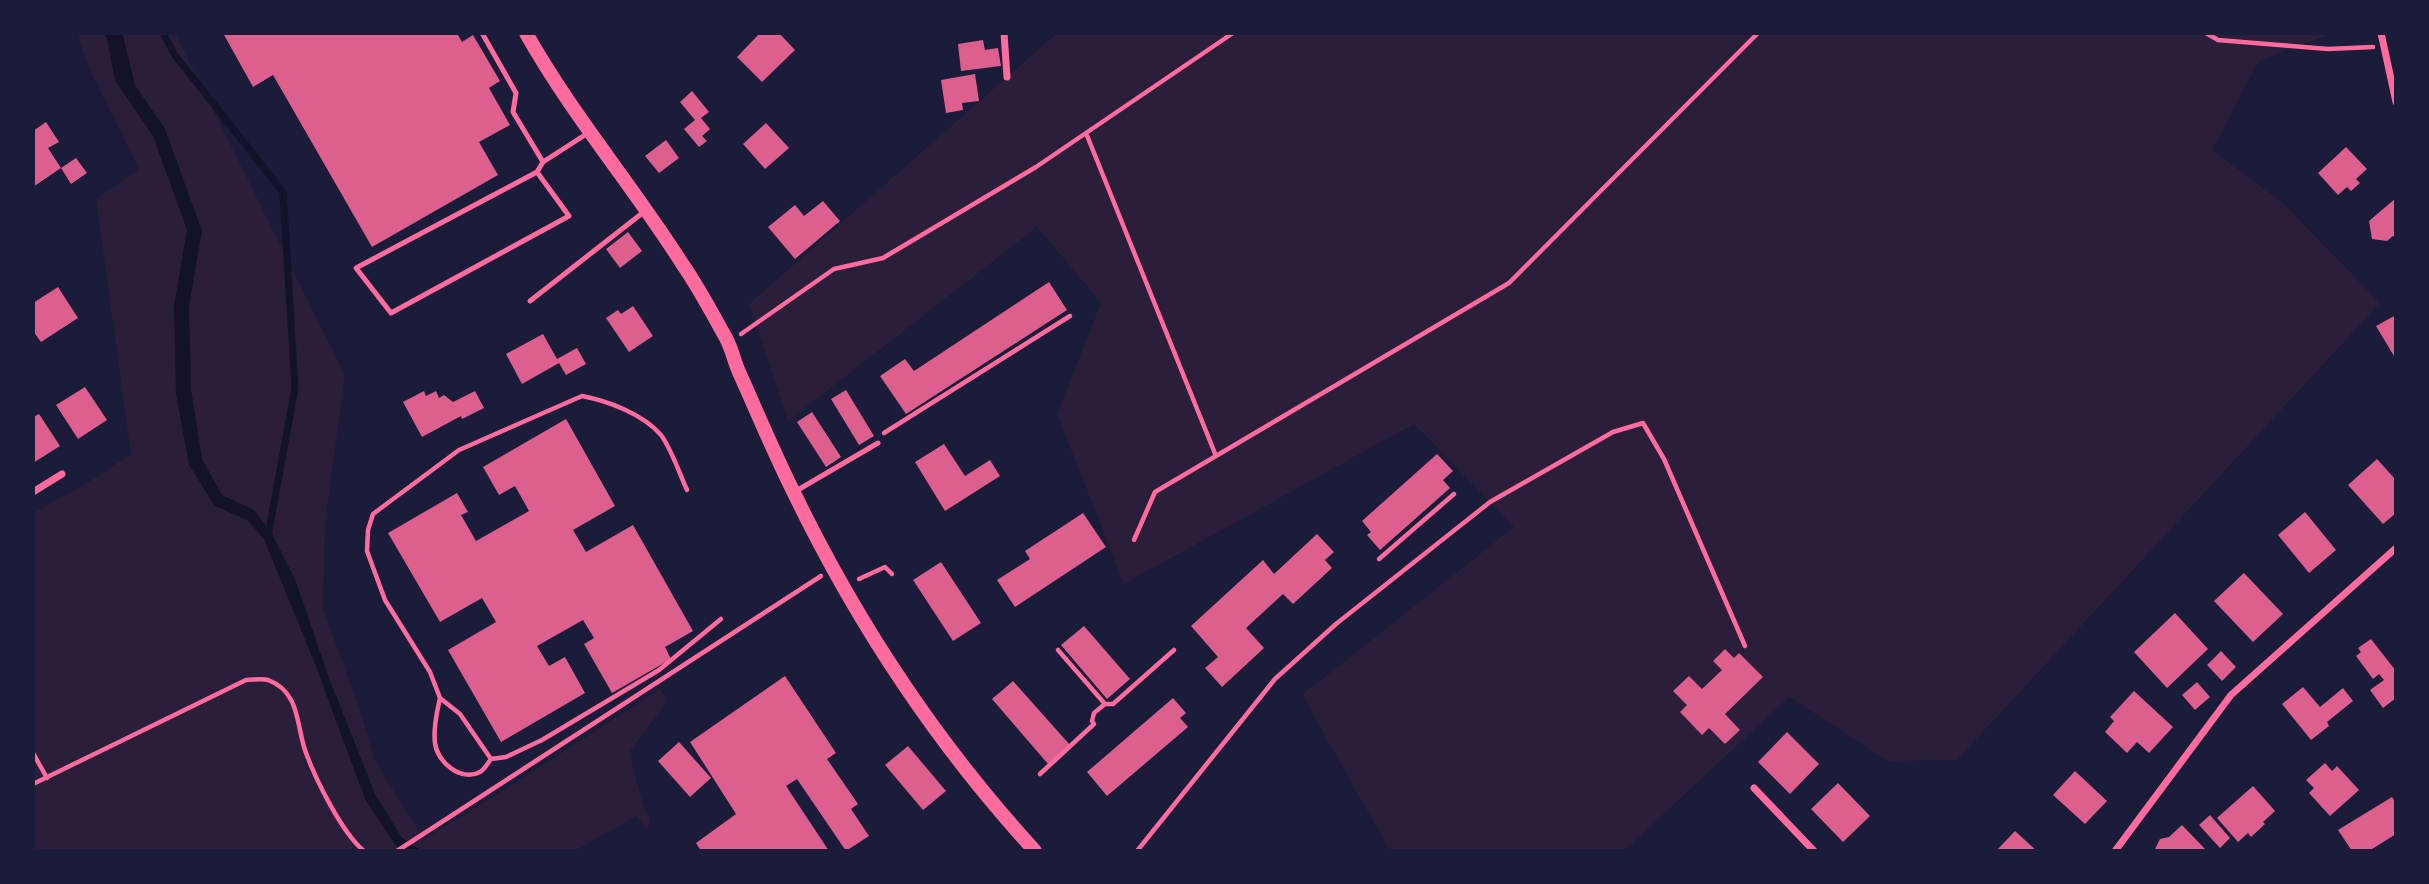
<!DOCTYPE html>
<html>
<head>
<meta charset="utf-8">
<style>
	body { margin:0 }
	#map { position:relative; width:2429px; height:884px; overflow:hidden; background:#1b1b3a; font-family:"Titillium Web",sans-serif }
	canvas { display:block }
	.frame { position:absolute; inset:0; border:35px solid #1b1b3a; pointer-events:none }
</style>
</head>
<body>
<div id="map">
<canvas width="2429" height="884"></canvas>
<div class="frame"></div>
</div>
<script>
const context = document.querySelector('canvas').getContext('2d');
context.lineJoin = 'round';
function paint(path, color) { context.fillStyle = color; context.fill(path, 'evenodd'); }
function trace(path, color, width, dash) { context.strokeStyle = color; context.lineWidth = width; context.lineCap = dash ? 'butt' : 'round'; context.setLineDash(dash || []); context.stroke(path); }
paint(new Path2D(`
	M77,33H175L345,375L325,523L323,608L360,710L375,761L424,839L501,792L660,689L668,701L629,752L643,805L650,820L647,830L636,816L575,851H33V513L87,483L131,454L96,199L139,169L88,66Z
	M1057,33H2333L2259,61L2212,150L2284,204L2380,303L1957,760L1888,761L1789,697L1624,851H1390L1302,695L1514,527L1414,424L1124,584L1057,414L1101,303L1037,227L788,421L749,304Z`), '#2a1e3b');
paint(new Path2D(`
	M104,33H122L123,36L135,85L165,129L202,231L189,306L191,389L202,459L222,495L254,510L272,534L295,579L329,678L375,794L402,838L422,851H403L396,846L365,799L315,664L264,539L247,520L215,506L189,465L176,394L174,306L187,230L153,136L115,80L107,39Z`), '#12122b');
trace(new Path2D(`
	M163,33L174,54L283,192L295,388L268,536`), '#12122b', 7);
paint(new Path2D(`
	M223,33H457L462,42L473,35L500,81L489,88L510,125L479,142L498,175L372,247L273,75L253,87Z
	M760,33H779L795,50L762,82L737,57Z
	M983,40L985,50L998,48L1001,66L961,71L958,44Z
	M975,74L979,101L962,103L963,110L946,113L941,80Z
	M692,91L709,112L701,118L710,129L702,136L707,141L699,147L684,129L695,120L680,102Z
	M46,122L59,142L48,148L61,168L33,187V131Z
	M766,123L789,148L765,169L743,144Z
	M666,140L679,158L659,173L645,156Z
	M2346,147L2367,169L2356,179L2360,183L2351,191L2347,187L2338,195L2318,173Z
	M76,158L87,173L71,184L61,168Z
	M2396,198V238L2393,236L2387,241L2372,239L2369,221Z
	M823,201L840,221L795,259L768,227L795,205L804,216Z
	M628,232L642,251L620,268L606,249Z
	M1049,282L1067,310L906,414L880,376L905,359L914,371Z
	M58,287L78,318L41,342L33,331V303Z
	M633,306L653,336L629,352L606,318L618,310L621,314Z
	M2396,315V354L2394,356L2376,326Z
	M543,334L557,359L577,348L586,364L566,375L559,363L522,384L506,354Z
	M85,387L107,420L78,439L56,405Z
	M846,390L874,436L859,445L831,399Z
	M424,391L426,396L436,391L439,398L444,395L453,402L475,391L484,408L462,419L461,416L422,437L403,402Z
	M812,412L841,457L826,467L797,422Z
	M39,414L60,446L33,463V417Z
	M566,419L615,506L573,530L586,552L633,525L693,631L665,647L671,659L612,693L584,644L594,638L583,620L537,646L549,666L565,657L585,693L501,742L448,650L496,622L482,598L440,622L388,533L457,493L468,512L461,515L476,541L529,511L515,486L499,495L483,467Z
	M944,444L965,476L990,460L1000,476L945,511L915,462Z
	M1437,454L1453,471L1443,480L1450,488L1380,550L1367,535L1371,532L1362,521Z
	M2377,459L2396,480V513L2383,524L2348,485Z
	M2305,512L2336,550L2309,573L2278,535Z
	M1083,513L1106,547L1015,607L997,580L1030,559L1025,551Z
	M1317,534L1334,552L1325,560L1332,568L1293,604L1283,594L1246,628L1264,648L1222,687L1205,668L1218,657L1191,626L1263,560L1274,574Z
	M941,562L981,623L953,641L913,580Z
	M2244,573L2283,614L2253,642L2214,601Z
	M2175,613L2208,649L2167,688L2134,652Z
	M1084,626L1130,679L1107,699L1061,645Z
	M2371,639L2396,671V698L2383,708L2370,690L2384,680L2379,674L2373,679L2356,656L2361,652L2358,648Z
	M1725,649L1734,658L1739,653L1763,677L1725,714L1740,730L1725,744L1709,728L1702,735L1680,712L1687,705L1673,691L1689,676L1702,689L1722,670L1713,661Z
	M2221,651L2236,667L2222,681L2207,665Z
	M785,676L836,753L827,759L858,804L851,809L869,836L846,851L797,779L786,786L829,851H701L696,843L736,814L690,742Z
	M1013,681L1070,745L1048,764L992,699Z
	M2197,682L2210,697L2195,710L2182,695Z
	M2303,687L2320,707L2343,688L2353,701L2327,722L2329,726L2311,740L2282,704Z
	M2134,691L2173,727L2149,753L2137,742L2127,753L2105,732L2114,721L2110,717Z
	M1173,698L1186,713L1180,718L1188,727L1107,796L1087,772Z
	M1787,732L1819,764L1790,794L1758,762Z
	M679,742L711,778L690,797L658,761Z
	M908,746L946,791L923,810L885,765Z
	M2325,763L2332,771L2337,766L2359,790L2330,816L2309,793L2314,788L2306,780Z
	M2075,771L2107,801L2085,824L2053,795Z
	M1838,783L1870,816L1843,842L1811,809Z
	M2253,786L2275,811L2263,822L2265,824L2251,837L2248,833L2238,842L2217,818Z
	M2392,797L2396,803V834L2369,851H2352L2338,830Z
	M2210,815L2230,838L2220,848L2199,825Z
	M2182,825L2207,851H2154L2160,839L2169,837Z
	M2015,831L2037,851H1996Z`), '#dd5f8e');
trace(new Path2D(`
	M2206,33L2218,40L2328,49L2373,47
	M1086,133L1216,456
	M741,334L834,269L883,258L1036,167L1233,33
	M884,433L1070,316
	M687,490C679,473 672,450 661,435C643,414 608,401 582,396L459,450L373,514L368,530L367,551L385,600L430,672L440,698L460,714L491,759L506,757L542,740L659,670L721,619
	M1134,540L1155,492L1509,283L1758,33
	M1379,559L1454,494
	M859,579L885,567L892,574
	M1058,650L1105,704H1113L1174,650
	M440,698C437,711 433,729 435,743C437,762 461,782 480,772C484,770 488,763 491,759
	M33,753L47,778
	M1040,774L1094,724L1092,721L1094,713L1105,704
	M33,784L246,680C253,680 262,678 268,680C301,692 296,727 306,753C316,780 342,833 364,851
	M397,851L821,576
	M1137,851L1275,679L1336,624L1490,502L1613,432L1643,423L1664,459L1745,646`), '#ff6b9d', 4.5);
trace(new Path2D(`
	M482,33L516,93L513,112L543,162L588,133
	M537,172L569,216L391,313L356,268L537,172L543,162
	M530,301L645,211
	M796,491L878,443`), '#ff6b9d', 5);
trace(new Path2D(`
	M1004,33L1007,77
	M2381,33L2396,102
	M33,492L62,474
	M1754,788L1814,851
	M2115,851L2231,695L2396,548`), '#ff6b9d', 7);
trace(new Path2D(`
	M526,33C572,115 633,186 683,265C699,288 712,313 726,338C732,349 734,361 739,372C757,412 774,453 794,493C857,623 937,744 1035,851`), '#ff6b9d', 14);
</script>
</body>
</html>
